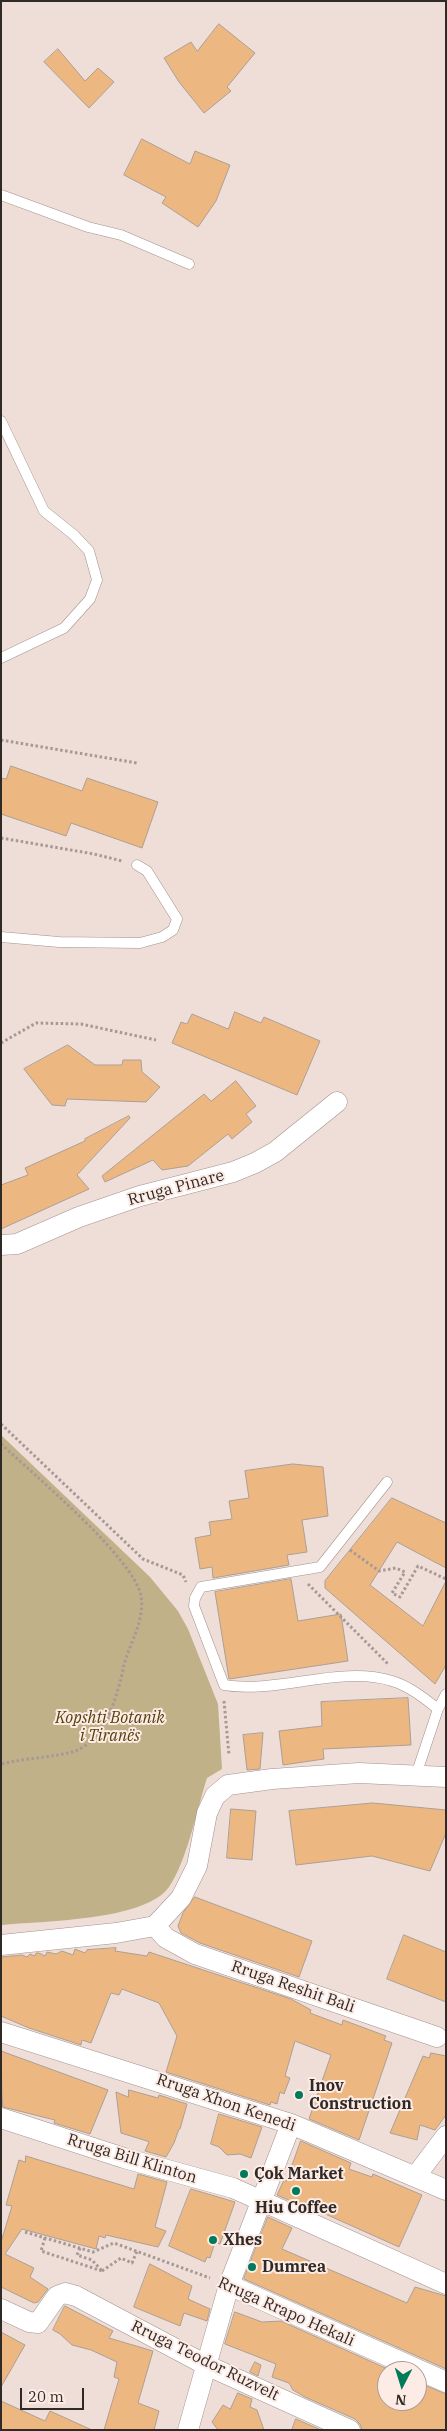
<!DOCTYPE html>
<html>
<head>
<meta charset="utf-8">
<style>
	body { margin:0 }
	#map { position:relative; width:447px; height:2431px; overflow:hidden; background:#efded8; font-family:"IBM Plex Serif",serif }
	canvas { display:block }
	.frame { position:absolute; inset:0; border:2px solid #302a27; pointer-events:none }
	.north { position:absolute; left:377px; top:2361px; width:50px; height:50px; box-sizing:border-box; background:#fdebe5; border:1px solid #ab9e99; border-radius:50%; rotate:185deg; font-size:14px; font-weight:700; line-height:20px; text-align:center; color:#302a27 }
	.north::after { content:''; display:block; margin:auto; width:18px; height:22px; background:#007b59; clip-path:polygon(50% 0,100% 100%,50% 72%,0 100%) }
	.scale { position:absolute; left:20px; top:2388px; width:64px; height:22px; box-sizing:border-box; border:2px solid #302a27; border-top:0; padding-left:6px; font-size:15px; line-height:18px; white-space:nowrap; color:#302a27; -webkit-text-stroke:4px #fdebe5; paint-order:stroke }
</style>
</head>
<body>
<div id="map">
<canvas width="447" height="2431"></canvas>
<div class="frame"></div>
<div class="north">N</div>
<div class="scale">20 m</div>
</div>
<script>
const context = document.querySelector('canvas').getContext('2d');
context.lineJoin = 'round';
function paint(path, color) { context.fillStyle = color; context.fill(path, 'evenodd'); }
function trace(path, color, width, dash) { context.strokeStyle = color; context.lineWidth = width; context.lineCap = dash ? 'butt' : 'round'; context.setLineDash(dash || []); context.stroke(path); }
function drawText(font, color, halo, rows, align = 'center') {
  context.font = font + ' "IBM Plex Serif",serif'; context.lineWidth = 4; context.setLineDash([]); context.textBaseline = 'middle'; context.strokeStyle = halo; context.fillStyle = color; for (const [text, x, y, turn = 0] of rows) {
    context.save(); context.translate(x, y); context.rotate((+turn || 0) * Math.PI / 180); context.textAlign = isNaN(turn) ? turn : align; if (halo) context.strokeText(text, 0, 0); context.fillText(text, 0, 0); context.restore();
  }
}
paint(new Path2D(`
	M1,1435L150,1577L178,1611L188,1629L218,1704L222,1769L207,1778C197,1809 187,1861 169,1887C145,1921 42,1921 1,1925Z`), '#c0b188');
const building = new Path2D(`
	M219,24L255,53L227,87L231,91L204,113L179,82L164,58L191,42L197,51Z
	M58,49L85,81L98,68L114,82L89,108L44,62Z
	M142,139L190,164L195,151L230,165L216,201L198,227L162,203L166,197L124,175Z
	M11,766L82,791L87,778L158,802L142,848L71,823L66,836L1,814V778L6,779Z
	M235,1012L261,1023L264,1017L320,1041L297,1095L172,1043L181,1022L187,1024L192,1014L228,1029Z
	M68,1045L95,1065H122L123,1060H141L142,1072L160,1087L146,1102L67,1099L65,1106L52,1105L24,1069Z
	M236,1081L256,1106L246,1114L252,1122L232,1139L228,1134L188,1166L162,1170L153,1160L105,1182L102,1176L204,1094L211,1101Z
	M129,1116L130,1118L77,1175L89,1189L1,1229V1185L28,1175L25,1168L85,1141V1139Z
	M293,1464L323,1467L328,1516L302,1520L307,1552L287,1555L289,1565L213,1578L212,1567L200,1569L195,1538L211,1535L209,1522L232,1519L229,1501L249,1498L245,1471Z
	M392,1498L446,1523V1568L397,1542L370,1585L423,1626L446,1581V1665L435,1684L325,1588V1581Z
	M291,1579L298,1621L341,1614L348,1661L229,1679L215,1592Z
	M408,1698L411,1745L323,1749L324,1759L283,1765L279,1731L322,1726L321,1702Z
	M263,1733L260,1769L247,1770L243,1735Z
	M373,1803L446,1810V1833L430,1871L372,1856L296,1865L289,1811Z
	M231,1809L256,1811L252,1860L227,1858Z
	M195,1897L312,1941L299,1977L200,1943L181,1933L178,1926L183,1913Z
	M404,1935L446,1952V2002L387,1979Z
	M116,1948L115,1951L147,1956L149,1952L291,1999L311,2010L310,2013L342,2025L343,2020L386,2036L384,2040L392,2043L359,2140L309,2119L331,2055L295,2041L285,2076L290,2078L284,2094L280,2092L277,2104L271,2102L270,2105L166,2072L177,2036L159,2003L122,1989L119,1995L111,1993L91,2043L82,2040L81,2045L29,2028L1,2016V1957L22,1955L27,1957L30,1954L35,1956L36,1953H39L45,1956L47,1952L56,1954L62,1951L73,1955L75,1949L85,1953L87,1950Z
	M1,2051L108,2090L90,2134L54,2123L55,2120L3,2107Z
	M431,2053L446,2056V2115L435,2130L420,2125L417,2140L390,2133L423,2056L429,2058Z
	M129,2090L158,2098L159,2095L187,2104L180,2129H179L174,2143L166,2157L145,2151L149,2142L147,2141L121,2133L116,2092L128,2097Z
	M219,2114L262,2127L251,2158L240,2154L227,2155L219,2147L211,2144Z
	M301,2141L351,2163L349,2169L372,2177L373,2174L422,2195L399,2247L303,2204L302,2206L277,2195L284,2180L286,2181Z
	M26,2156L134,2189L138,2174L167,2182L155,2227L166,2231L158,2247L106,2235L105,2238L99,2236L96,2249L22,2229L5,2254L34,2268L30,2277L48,2289L38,2302L34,2303L1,2287V2242L12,2206L6,2205L19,2160L25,2162Z
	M191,2189L235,2202L220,2244L215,2242L210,2258L207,2257L205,2262L169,2246Z
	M268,2217L292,2228L282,2249L407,2303L415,2287L446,2296V2369L244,2279Z
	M150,2264L192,2286L188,2299L210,2309L207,2321L184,2313L180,2326L134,2307Z
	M65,2306L113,2331L109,2338L153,2351L138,2403L159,2411L154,2430H104L119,2379L114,2377L117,2362L91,2350L72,2345L60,2334L53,2330Z
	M235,2312L262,2322L281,2321L392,2371H387V2401H417V2382L446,2394V2430H362L360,2424L355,2419L305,2397L293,2390L289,2383L272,2377L276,2364L225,2344Z
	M1,2332L25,2345L1,2387Z
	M255,2362L261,2365L258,2376L250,2372Z
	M238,2393L252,2399L250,2407L257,2410L264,2430H218L212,2422L223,2405L230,2409Z
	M1,2401L45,2421L50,2411L92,2430H1Z
	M296,2419L321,2430H292Z`);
paint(building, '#edb782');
trace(building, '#ab9f94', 1);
const lane = new Path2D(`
	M1,195L88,227L121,235L189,264
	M1,421L44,511L74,535L89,551L97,580L90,599L64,628L1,658
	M1,937L59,942L140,943L162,937L173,930L177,919L147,871L137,865
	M387,1482L320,1567L201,1587L195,1598L194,1606L224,1685C277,1694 341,1665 392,1681C409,1686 424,1698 438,1709
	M416,1775L438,1709L446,1694`);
const street = new Path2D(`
	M1,1245L17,1244L79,1217L140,1196L233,1172L255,1163L275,1152L337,1102
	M155,1926L166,1938L195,1954L437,2037
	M1,1945L116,1933L155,1926L181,1898L197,1866L207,1813L215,1796L228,1785L272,1779L359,1773L446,1777
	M1,2032L291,2124L446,2190
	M1,2118L124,2158L233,2188L446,2284
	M415,2177L446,2136
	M229,2285L446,2382
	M1,2309L29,2322L38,2323L57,2296L65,2293L76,2296L206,2365L350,2430
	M188,2430L229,2285L291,2124`);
trace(lane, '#a2928c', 11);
trace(street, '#a2928c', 21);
trace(new Path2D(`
	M1,740L137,763
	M1,838L94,854L122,861
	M1,1043L36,1023L81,1024L156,1040
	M1,1424L143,1559L183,1575L186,1582
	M1,1444C33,1474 134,1558 141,1596C145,1621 130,1642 124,1665C118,1694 105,1743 72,1752C49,1758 25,1758 1,1764
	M350,1550L379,1571L396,1568L405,1572L392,1593L400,1597L418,1566L446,1579
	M308,1584L388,1664
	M224,1701L229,1755
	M25,2232L93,2252L114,2243L210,2278
	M45,2238L41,2251L102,2271
	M80,2248L77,2255L92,2260L102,2271
	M102,2271L121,2258L132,2263L137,2251`), '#a69995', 3, [2.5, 2.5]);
trace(lane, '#fff', 10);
trace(street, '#fff', 20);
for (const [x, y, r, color] of [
	[299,2095,5,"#007b59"],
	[244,2174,5,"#007b59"],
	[296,2191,5,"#007b59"],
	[213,2240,5,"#007b59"],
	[252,2267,5,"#007b59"]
]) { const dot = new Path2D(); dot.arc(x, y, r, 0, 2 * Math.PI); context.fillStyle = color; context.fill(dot); trace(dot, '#fdebe5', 2); }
drawText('16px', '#302a27', '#fdebe5', [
	["Rruga Pinare",176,1188,-15],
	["Rruga Reshit Bali",293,1987,19],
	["Rruga Xhon Kenedi",226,2103,19],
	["Rruga Bill Klinton",132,2159,17],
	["Rruga Rrapo Hekali",286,2312,24],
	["Rruga Teodor Ruzvelt",205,2361,26]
]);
drawText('italic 16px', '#524108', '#fdebe5', [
	["Kopshti Botanik",110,1718],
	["i Tiranës",110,1736]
]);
drawText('bold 16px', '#302a27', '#fdebe5', [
	["Inov",309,2086],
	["Construction",309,2104],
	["Çok Market",254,2174],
	["Hiu Coffee",296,2208,"center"],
	["Xhes",223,2240],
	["Dumrea",262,2267]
], 'left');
</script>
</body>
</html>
